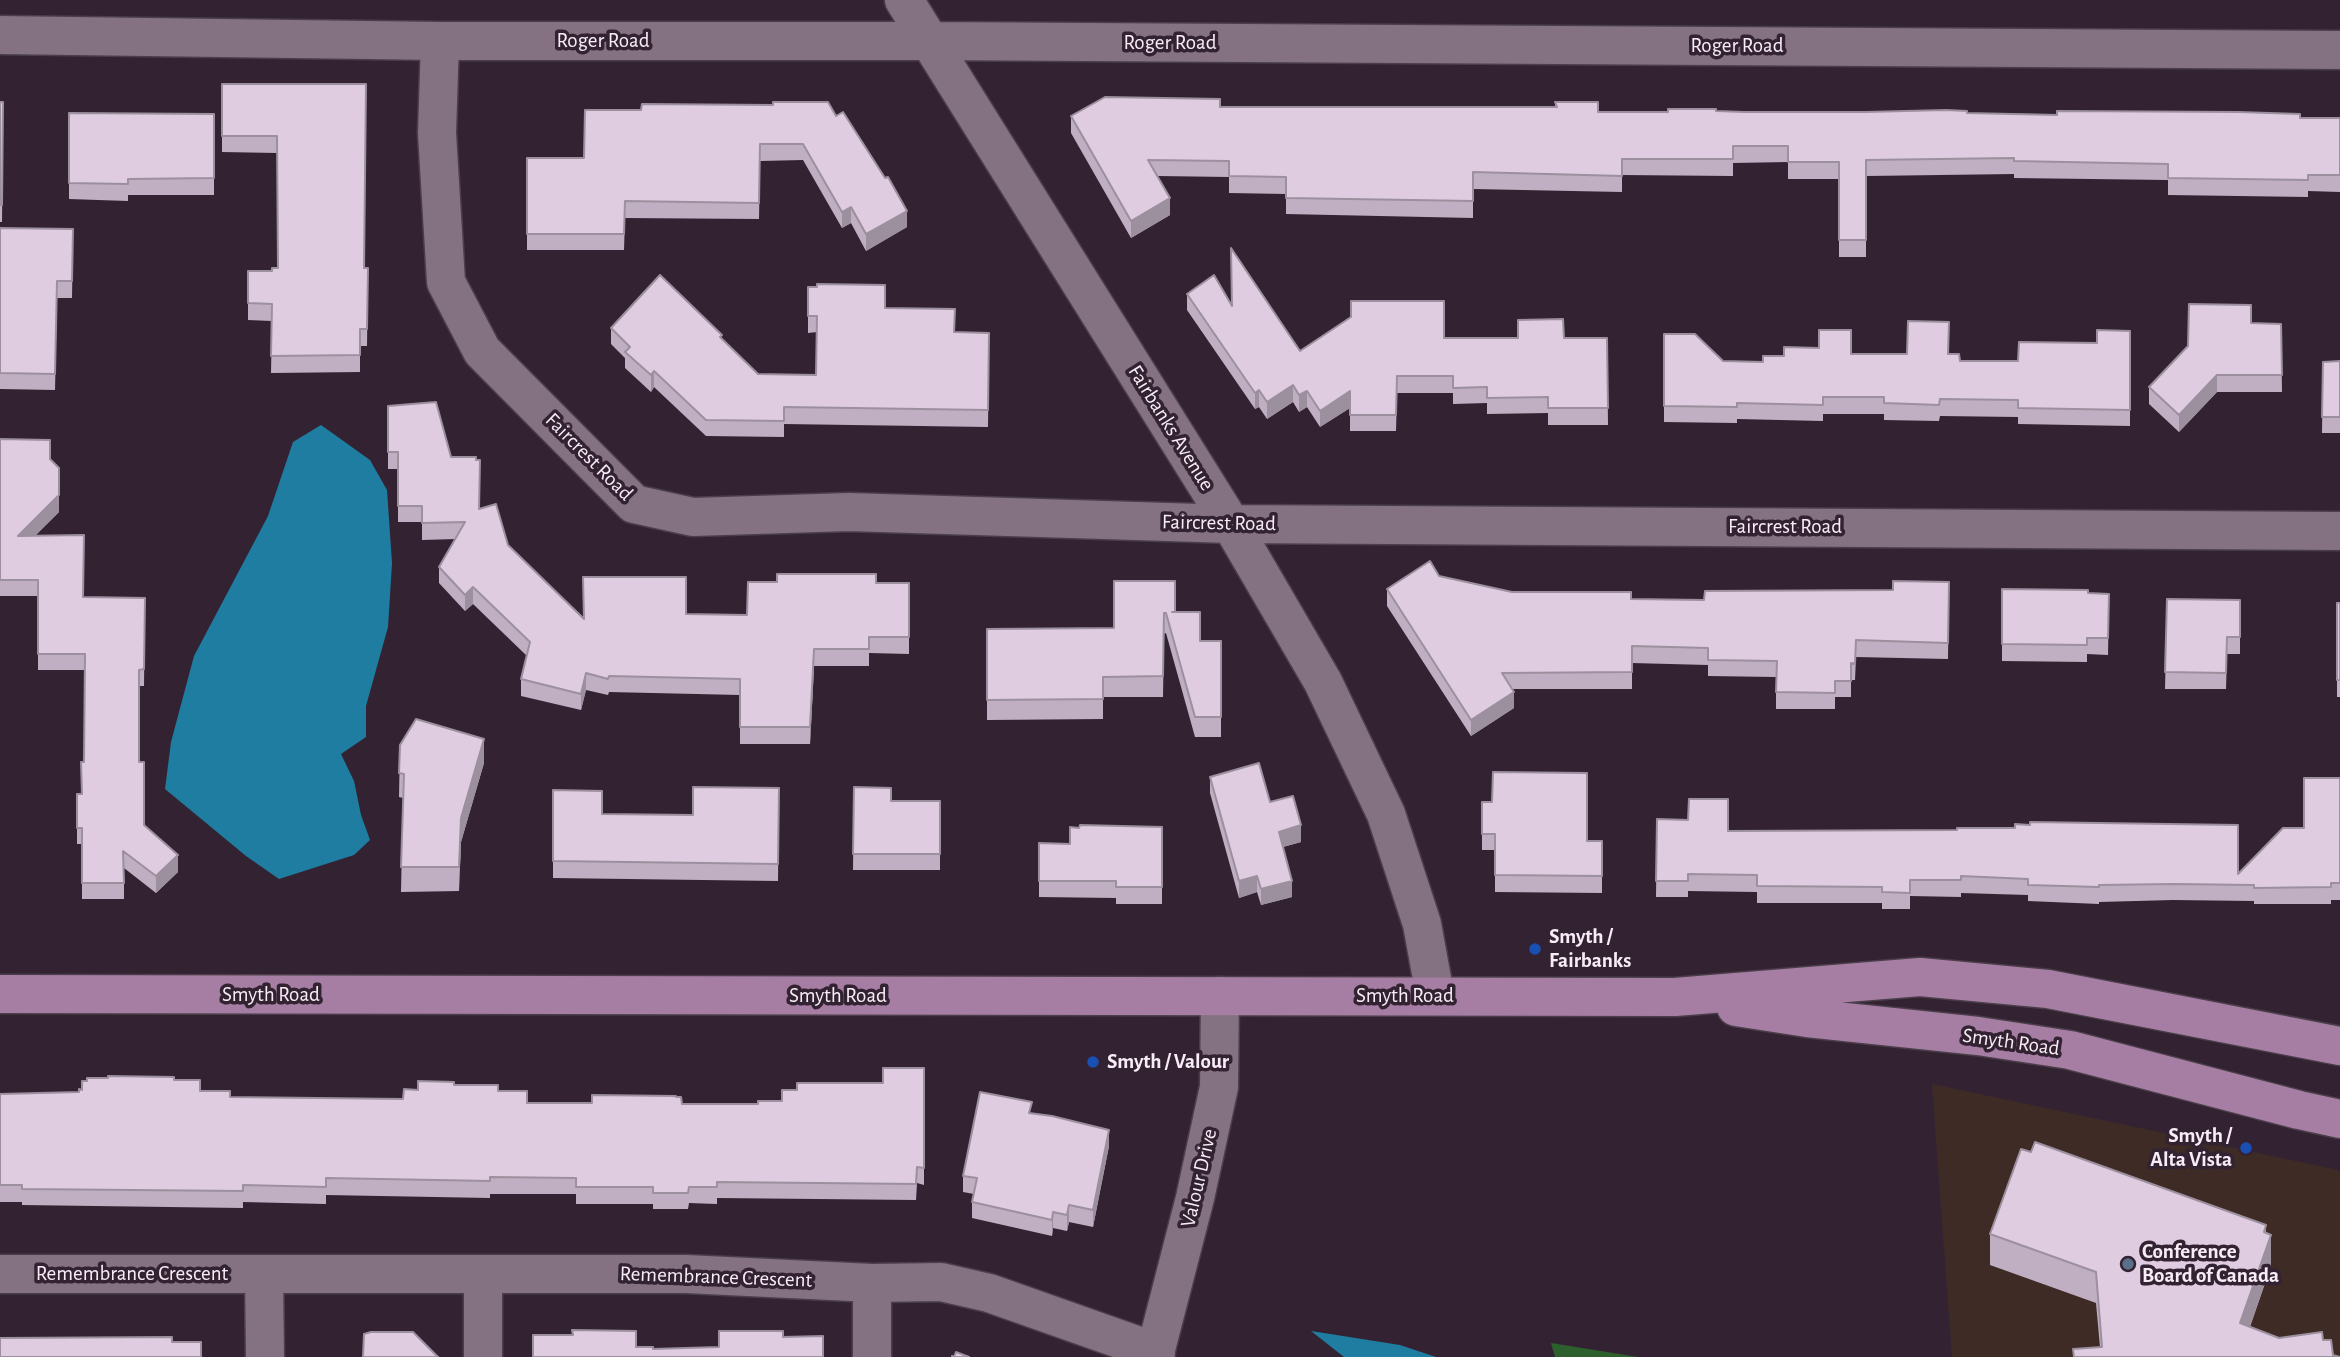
<!DOCTYPE html>
<html>
<head>
<meta charset="utf-8">
<style>
	body { margin:0 }
	canvas { display:block; background:#332332 }
</style>
</head>
<body>
<canvas width="2340" height="1357"></canvas>
<script>
const context = document.querySelector('canvas').getContext('2d');
context.lineJoin = 'round';
function paint(path, color) { context.fillStyle = color; context.fill(path, 'evenodd'); }
function trace(path, color, width, dash) { context.strokeStyle = color; context.lineWidth = width; context.lineCap = dash ? 'butt' : 'round'; context.setLineDash(dash || []); context.stroke(path); }
function drawText(font, color, halo, rows, align = 'center') {
  context.font = font + ' "Alegreya Sans",sans-serif'; context.lineWidth = 7; context.setLineDash([]); context.textBaseline = 'middle'; context.strokeStyle = halo; context.fillStyle = color; for (const [text, x, y, turn = 0] of rows) {
    context.save(); context.translate(x, y); context.rotate((+turn || 0) * Math.PI / 180); context.textAlign = isNaN(turn) ? turn : align; if (halo) context.strokeText(text, 0, 0); context.fillText(text, 0, 0); context.restore();
  }
}
paint(new Path2D(`
	M1932,1084L2338,1170L2340,1173V1357H1952Z`), '#3e2b26');
paint(new Path2D(`
	M1551,1343L1638,1357H1555Z`), '#2d602c');
paint(new Path2D(`
	M321,425L370,460L387,490L392,563L388,627L366,706V737L341,754L354,781L361,815L370,840L354,855L279,879L246,856L165,789L171,742L194,656L268,516L293,442Z
	M1311,1331L1400,1345L1436,1357H1344Z`), '#1e7da0');
const minor = new Path2D(`
	M904,0L1231,524L1323,682L1386,814L1422,924L1435,995
	M0,35L440,41H930L2340,50
	M440,41L437,133L446,282L482,351L634,504L693,517L849,512L1231,524L2340,531
	M0,1274H686L872,1283L941,1282L989,1293L1156,1352
	M264,1274L265,1357
	M483,1274V1357
	M872,1283V1357
	M1154,1357L1195,1198L1219,1087L1220,996`);
const major = new Path2D(`
	M0,994L1675,997L1920,977L2048,989L2340,1046
	M1736,1007L1807,1018L1978,1036L2070,1050L2299,1110L2340,1119`);
trace(minor, '#4b3e4a', 41);
trace(major, '#4b3e4a', 41);
trace(minor, '#847182', 38);
trace(major, '#a67ea4', 38);
paint(new Path2D(`
	M222,84H366L364,268H368L367,346H360V372L271,373L272,321L248,320V271H272L278,268L277,153L222,152Z
	M0,102L3,119L2,222H0Z
	M1555,102L1598,112H1668L1716,111L1967,113L2340,118V192L2308,191V197L2168,195V180L2014,178V174L1866,176V257H1839V179H1788V162L1733,163V176L1622,175V192L1473,189V218L1286,214V194L1229,193V177L1158,176L1170,215L1131,238L1071,133V116L1220,107H1555Z
	M69,113L214,114V195H128V201L69,199Z
	M836,116L907,227L866,251L851,223L842,228L803,160L760,161L759,219L625,218L624,250H527V158H584Z
	M0,228L73,229L72,298H57L55,390L0,389Z
	M808,287L885,308L955,332L989,333L988,427L784,424V437L706,436L654,387L651,392L625,368V358L611,344V328L722,340L758,374L816,375L817,332L808,333Z
	M1187,294L1300,351L1444,338H1607L1608,425H1548V413L1487,414V403L1453,404V393H1397L1396,431H1350V408L1320,427L1307,407L1299,412L1293,402L1267,419L1259,407L1255,409L1187,310Z
	M2251,323L2281,324L2282,392H2217L2179,432L2149,404V387Z
	M2130,331V426L2018,424V417L1940,416L1939,421L1884,420V414H1823V421L1737,419V423L1664,422V334L1723,361L1763,362L1784,356L1851,354H1948L1960,361H2018L2097,343Z
	M2340,361V433H2322L2323,362Z
	M388,406L451,457L479,509L508,545L584,618L686,614L747,615L876,583H909V654L869,653V666H814L810,744H740V695L609,692L608,695L586,690L581,710L521,696V679L527,656L473,604L465,611L439,583V567L456,539L422,540V522H398V469H388Z
	M0,439L50,459L59,512L35,536L84,597L145,598L144,686H139V762L144,825L178,872L156,893L124,868V899H82V844H77V794H82L84,762L85,670H38V596H0Z
	M1439,576L1512,592L1631,599L1704,600L1893,590L1949,582L1948,659L1856,657L1855,680H1851V697H1835V709H1776V677L1708,676V665L1632,663V689H1513L1514,708L1471,736L1387,606V589Z
	M1114,581L1175,612L1200,641H1221V737H1195L1166,633L1164,634L1163,697H1103V719L987,720V629L1114,628Z
	M2002,589L2109,594L2108,655L2087,654V662L2002,661Z
	M2167,599L2240,600V654H2227L2226,689H2165Z
	M2337,603H2340V697H2337Z
	M400,745L484,763L461,842L459,891L401,892L403,798L399,797Z
	M1210,777L1270,802L1301,842L1283,847L1292,897L1261,905L1257,892L1239,898L1210,793Z
	M2340,778V900H2331V904H2254V901L2173,900L2099,902V904L2028,901V895L1961,893V897L1910,896V909H1882V903H1757V892L1688,891V897H1656L1657,819L1728,831L2238,873L2304,828Z
	M854,787L891,801H940V870H853Z
	M779,788L778,881L553,878V790L602,814L693,815Z
	M1482,802L1587,841H1602V893L1495,892V850H1482Z
	M1162,827V904H1116V898L1039,897V843L1070,844Z
	M174,1080L200,1091L230,1097L403,1099L418,1090L454,1085L498,1091L527,1103H592L676,1097L682,1104L924,1168V1185L917,1183L916,1200L717,1198V1204L689,1203L688,1209H653V1204H576V1194H490V1198L326,1195V1204L243,1202V1208L22,1205V1202H0V1094L79,1092L82,1090Z
	M1032,1113L1109,1146L1093,1227L1069,1222L1067,1231L1053,1228L1052,1236L972,1218V1202L974,1194L963,1192V1176Z
	M2266,1233L2271,1266L2250,1327L2279,1338L2323,1340L2333,1355L2340,1357H2073V1349L2100,1347L2096,1303L1990,1265V1234Z`), '#c0afc2');
paint(new Path2D(`
	M1170,198V215L1131,238V221Z
	M851,207V223L842,228V212Z
	M907,211V227L866,251V234Z
	M654,371V387L651,392V375Z
	M2217,375V392L2179,432V415Z
	M1293,385V402L1267,419V402Z
	M1259,390V407L1255,409V393Z
	M1307,391V407L1299,412V395Z
	M1350,391V408L1320,427V411Z
	M59,495V512L18,552V536Z
	M473,587V604L465,611V595Z
	M814,649V666L810,744V727Z
	M586,673V690L581,710V694Z
	M1514,692V708L1471,736V720Z
	M484,739V763L461,842L459,891L461,818Z
	M1301,825V842L1279,848V832Z
	M178,855V872L156,893V876Z
	M1257,876V892L1239,898V881Z
	M1292,881V897L1261,905V889Z
	M1109,1130V1146L1093,1227V1210Z
	M1069,1205V1222L1067,1231V1215Z
	M1053,1212V1228L1052,1236V1220Z
	M2266,1225V1249L2271,1235V1266L2240,1354V1323Z`), '#9c8f9e');
const building = new Path2D(`
	M222,84H366L364,268H368L367,329H360V355L271,356L272,304L248,303V271H272V268H278L277,136H222Z
	M1105,97L1220,99V107H1557L1555,102H1598V112H1668V109H1716V111L1744,112H1866L1946,110L1967,111V113L2057,115V111L2238,112L2300,114V118H2340V175H2308V180L2168,178V164L2014,161V158L1866,160V240H1839V162H1788V146H1733V159H1622V176L1473,172V201L1286,198V177L1229,176V161L1148,160L1170,198L1131,221L1071,116Z
	M0,102H3L2,205H0Z
	M773,102H828L836,116L843,112L885,178L888,177L907,211L866,234L851,207L842,212L803,144H760L759,203L625,201L624,234H527V158H584L585,110H641L642,104L773,105Z
	M69,113L214,114V178L128,179V184L69,183Z
	M0,228L73,229L72,281H57L55,374L0,373Z
	M1231,248L1300,351L1351,317V301H1444V338H1518V320L1563,319L1564,338H1607L1608,408H1548V397L1487,398V387L1453,388V376H1397L1396,415H1350V391L1320,411L1307,391L1299,395L1293,385L1267,402L1259,390L1255,393L1187,294L1214,275L1232,306Z
	M660,275L722,335L720,337L758,374L816,375L817,316H808V287H817V284L885,285V308L955,309L954,332L989,333L988,410L784,407V421L706,420L654,371L651,375L625,352L630,347L611,328Z
	M2189,304L2251,305V323L2281,324L2282,375H2217L2179,415L2149,387L2188,346Z
	M1908,321L1949,322L1948,354H1959L1960,361H2018L2019,342L2097,343V330L2130,331V410L2018,408V400L1940,399L1939,405L1884,403V397H1823V405L1737,403V407L1664,406V334H1695L1723,361L1763,362V356H1784V347L1819,348V330H1851V354H1907Z
	M2340,361V417H2322L2323,362Z
	M436,402L451,457H476V460H480L479,509L496,504L508,545L584,619L583,577H686V614L747,615L748,582H777V574H876V583H909V637H869V649H814L810,727H740V679L609,676L608,679L586,673L581,694L521,679L530,642L473,587L465,595L439,567L465,522L422,523V506H398V452H388V406Z
	M0,439L50,440V459L59,468V495L18,536L84,535L83,597L145,598L144,669L139,670V762H144V825L178,855L156,876L123,851L124,883H82V828H77V794H82L81,762H84L85,654H38V580H0Z
	M1430,561L1439,576L1512,592H1631V599L1704,600L1705,591L1893,590V581L1949,582L1948,643L1856,640L1855,664L1851,663V681H1835V693L1776,692L1777,661L1708,660V648L1632,646V672L1502,673L1514,692L1471,720L1387,589Z
	M1114,581H1175V612H1172H1200V641H1221V717H1195L1166,613H1164L1163,676L1103,677V699L987,700V629L1114,628Z
	M2002,589L2088,590V593L2109,594L2108,638H2087V645L2002,644Z
	M2167,599L2240,600V637H2227L2226,673L2165,672Z
	M2337,603H2340V680H2337Z
	M416,719L484,739L461,818L459,867H401L404,774L399,773L400,745Z
	M1259,763L1270,802L1293,796L1301,825L1279,832L1292,881L1261,889L1257,876L1239,881L1210,777Z
	M1493,772L1587,773V841H1602V876L1495,875V834H1482V802H1492Z
	M2304,778H2340V883H2331V887L2254,888V885L2173,884L2099,885V887L2028,885V879L1961,876V880H1910V893L1882,892V887L1757,886V875L1688,874V881H1656L1657,819L1688,820L1689,799H1728V831L1957,830V828H2015V824L2030,825V822L2238,825V874L2283,828H2304Z
	M693,787L779,788L778,864L553,861V790L602,791V814L693,815Z
	M854,787L891,788V801H940V854H853Z
	M1080,825L1162,827V887H1116V881H1039V843L1070,844V827L1079,828Z
	M883,1068H924V1168L917,1167L916,1184L717,1182V1187H689L688,1193H653V1187H576V1178L490,1177V1181L326,1178V1187L243,1185V1191L22,1189V1185H0V1094L79,1092V1089L82,1090V1081H87V1078H108V1076L174,1077V1080H200V1091H230V1097L403,1099L404,1089L418,1090V1081L454,1082V1085H498V1091H527V1103H592V1095L676,1096V1097H681L682,1104H758V1101H782V1090H797V1083H883Z
	M980,1092L1032,1102L1029,1113L1052,1116L1109,1130L1093,1210L1069,1205L1067,1215L1053,1212L1052,1220L972,1202L977,1178L963,1176Z
	M2035,1142L2266,1225L2264,1232L2271,1235L2240,1323L2279,1338L2322,1332L2323,1340H2331L2333,1355L2340,1357H2074L2073,1349L2102,1347L2096,1272L1990,1234L2021,1149L2031,1152Z
	M572,1330L636,1331V1347H653V1349L719,1347V1331H783V1337L823,1336V1357H533V1335H573Z
	M371,1332H413L438,1357H363L364,1334Z
	M172,1337V1342H201V1357H0V1338Z
	M956,1352L969,1357H952V1356L954,1357Z`);
paint(building, '#dfcce1');
trace(building, '#9c8f9e', 2);
for (const [x, y, r, color] of [
	[1535,949,7,"#1a4fb4"],
	[1093,1062,7,"#1a4fb4"],
	[2246,1148,7,"#1a4fb4"],
	[2128,1264,7,"#5c6f8a"]
]) { const dot = new Path2D(); dot.arc(x, y, r, 0, 2 * Math.PI); context.fillStyle = color; context.fill(dot); trace(dot, '#332332', 2.5); }
drawText('21px', '#f8edf7', '#332332', [
	["Roger Road",603,41],
	["Roger Road",1170,43],
	["Roger Road",1737,46],
	["Fairbanks Avenue",1171,428,58],
	["Faircrest Road",589,457,45],
	["Faircrest Road",1219,523,1],
	["Faircrest Road",1785,527],
	["Smyth Road",271,995],
	["Smyth Road",838,996],
	["Smyth Road",1405,996],
	["Smyth Road",2011,1042,8],
	["Valour Drive",1199,1178,-77],
	["Remembrance Crescent",132,1274],
	["Remembrance Crescent",716,1277,2]
]);
drawText('bold 21px', '#f8edf7', '#332332', [
	["Smyth /",1549,937],
	["Fairbanks",1549,961],
	["Smyth / Valour",1107,1062],
	["Smyth /",2232,1136,"right"],
	["Alta Vista",2232,1160,"right"],
	["Conference",2142,1252],
	["Board of Canada",2142,1276]
], 'left');
</script>
</body>
</html>
